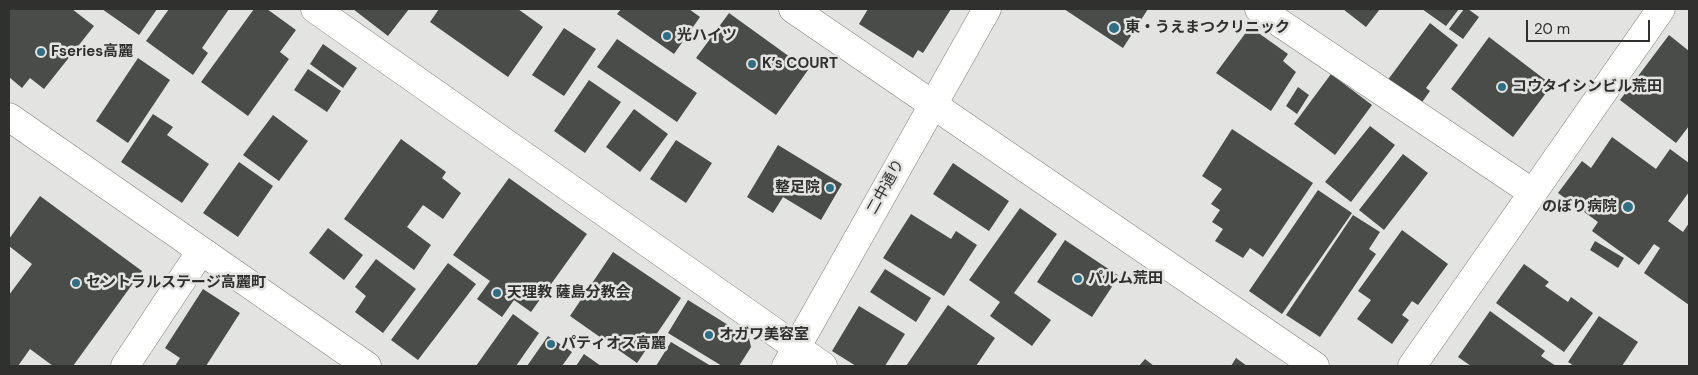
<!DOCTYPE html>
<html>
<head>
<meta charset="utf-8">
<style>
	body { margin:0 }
	#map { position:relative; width:1698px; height:375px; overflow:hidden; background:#e3e4e1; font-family:"DM Sans",sans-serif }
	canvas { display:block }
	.frame { position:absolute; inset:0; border:10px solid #30302f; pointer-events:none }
	.scale { position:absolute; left:1526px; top:20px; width:124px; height:22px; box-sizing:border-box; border:2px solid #30302f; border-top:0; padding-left:6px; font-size:15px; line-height:18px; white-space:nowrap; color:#30302f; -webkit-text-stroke:4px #e3e4e1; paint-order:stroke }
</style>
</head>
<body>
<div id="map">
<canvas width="1698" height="375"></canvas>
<div class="frame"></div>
<div class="scale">20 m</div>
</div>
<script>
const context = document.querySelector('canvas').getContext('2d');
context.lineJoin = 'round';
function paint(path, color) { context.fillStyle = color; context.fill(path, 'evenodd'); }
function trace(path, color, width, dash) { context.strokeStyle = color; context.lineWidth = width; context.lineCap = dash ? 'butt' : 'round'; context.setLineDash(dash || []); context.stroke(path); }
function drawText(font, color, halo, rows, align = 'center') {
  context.font = font + ' "DM Sans","Noto Sans JP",sans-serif'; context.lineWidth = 5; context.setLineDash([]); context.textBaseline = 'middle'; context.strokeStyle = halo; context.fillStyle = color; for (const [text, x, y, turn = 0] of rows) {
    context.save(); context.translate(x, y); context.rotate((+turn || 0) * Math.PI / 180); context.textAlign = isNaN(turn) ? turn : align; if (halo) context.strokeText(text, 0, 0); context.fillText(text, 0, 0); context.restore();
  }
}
paint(new Path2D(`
	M9,9H72L94,26L44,89L30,78L22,88L9,77Z
	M102,9H157L139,35Z
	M169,9H229L202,48L208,53L193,75L146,41Z
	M254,9H267L296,30L280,52L289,59L248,116L201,82Z
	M353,9H409L388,36Z
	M439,9H518L543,27L508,77L430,22Z
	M621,9H689L700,17L674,54L617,14Z
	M868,9H951L923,53L918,50L913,58L859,24Z
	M1064,9H1148L1123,48Z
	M1343,9H1380L1366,27Z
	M1422,9H1459L1446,26Z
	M1464,9H1468L1479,17L1463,39L1449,29Z
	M729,13L808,70L776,115L696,58Z
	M1430,23L1458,45L1426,88L1430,91L1420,105L1387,81Z
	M1250,27L1288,54L1283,61L1296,72L1271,111L1216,73Z
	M564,28L596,49L564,96L532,75Z
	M1669,35L1689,51V126L1676,143L1620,100Z
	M1489,37L1552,85L1513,137L1451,89Z
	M617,39L697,93L677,122L597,67Z
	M323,44L357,68L343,88L310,64Z
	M138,58L170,80L128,143L96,121Z
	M308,69L341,91L327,112L294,90Z
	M1331,74L1372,105L1335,155L1294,124Z
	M589,80L621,102L585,153L554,131Z
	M1298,87L1309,95L1297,114L1286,106Z
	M634,109L668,134L640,172L606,147Z
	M153,114L173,127L167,135L209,164L182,203L121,162Z
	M273,115L308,141L279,181L243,155Z
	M1370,126L1395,145L1351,202L1325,182Z
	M1232,129L1313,183L1263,257L1250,248L1243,258L1215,241L1223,229L1212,222L1220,210L1211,204L1222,189L1202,176Z
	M1612,137L1656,169L1670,149L1689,163V192L1668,221L1683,232L1689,223V305L1644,273L1660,248L1654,244L1639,265L1592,231L1598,222L1558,193L1582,161L1591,168Z
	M401,139L446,172L442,178L461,193L443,219L423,205L407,227L431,245L414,270L344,219Z
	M676,140L712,163L686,203L650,179Z
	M778,145L842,184L821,220L783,197L773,213L747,197Z
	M1403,154L1428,173L1384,230L1359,210Z
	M239,162L273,186L238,237L203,213Z
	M953,163L1009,201L989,231L933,194Z
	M509,178L587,234L531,312L514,300L502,317L477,299L490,281L453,255Z
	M1318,190L1352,213L1282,314L1249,291Z
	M40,196L142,271L73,366H53L30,349L18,366H9V295L32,264L9,246V239Z
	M1020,208L1057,234L1014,293L1051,320L1032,346L990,316L1000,302L969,280Z
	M911,214L951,239L956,231L977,245L944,296L883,258Z
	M1353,215L1380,232L1369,249L1376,254L1320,337L1286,315Z
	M328,228L363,255L344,280L309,253Z
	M1402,230L1448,264L1418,305L1412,301L1402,315L1409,320L1392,344L1357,319L1371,300L1358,291Z
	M1065,240L1119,276L1092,317L1037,282Z
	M1595,241L1624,258L1618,268L1590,250Z
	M613,252L681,298L637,363L570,316Z
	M376,259L416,289L383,333L355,312L366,296L355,287Z
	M448,263L476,284L418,360L391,340Z
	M1524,264L1549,282L1545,286L1568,302L1571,297L1593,313L1564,352L1496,303Z
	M885,269L931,298L916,322L870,292Z
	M203,289L240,313L206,366H175L180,358L165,348Z
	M688,300L749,338L751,347L739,366H722L668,333Z
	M948,305L995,338L976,366H906Z
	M859,306L905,334L885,366H856L832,351Z
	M1490,311L1545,351L1541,356L1556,366H1471L1458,357Z
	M513,314L539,333L516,366H476Z
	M1599,316L1638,342L1622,366H1574L1568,362Z
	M548,336L572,352L562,366H527Z
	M671,342L711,366H656Z
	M584,354L601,366H576Z
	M1236,358L1247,366H1231Z
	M1145,359L1154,366H1139Z`), '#4a4c4a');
const street = new Path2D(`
	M315,9L823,366
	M793,9L1315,366
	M1259,9L1533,193
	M9,117L367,366
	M125,366L201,251
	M1412,366L1661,9`);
const secondary = new Path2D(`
	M786,366L987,9`);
trace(street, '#7e7f7c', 29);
trace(secondary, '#7e7f7c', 29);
trace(street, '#fff', 28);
trace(secondary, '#fff', 28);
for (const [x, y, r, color] of [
	[1114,28,6,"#316e84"],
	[667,36,5,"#316e84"],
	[41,52,5,"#316e84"],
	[752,64,5,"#316e84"],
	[1502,87,5,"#316e84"],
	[830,188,5,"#316e84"],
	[1628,207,6,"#316e84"],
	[1078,279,5,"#316e84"],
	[76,283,5,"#316e84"],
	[497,293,5,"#316e84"],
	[709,335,5,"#316e84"],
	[551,344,5,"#316e84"]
]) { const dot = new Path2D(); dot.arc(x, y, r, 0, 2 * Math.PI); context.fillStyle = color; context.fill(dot); trace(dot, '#e3e4e1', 2); }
drawText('bold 15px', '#30302f', '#e3e4e1', [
	["東・うえまつクリニック",1125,28],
	["光ハイツ",677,36],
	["Fseries高麗",51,52],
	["K’s COURT",762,64],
	["コウタイシンビル荒田",1512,87],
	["整足院",820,188,"right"],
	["のぼり病院",1617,207,"right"],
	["パルム荒田",1088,279],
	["セントラルステージ高麗町",86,283],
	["天理教 薩島分教会",507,293],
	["オガワ美容室",719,335],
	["パティオス高麗",561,344]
], 'left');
drawText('15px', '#30302f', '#e3e4e1', [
	["二中通り",886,187,-61]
]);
</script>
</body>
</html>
